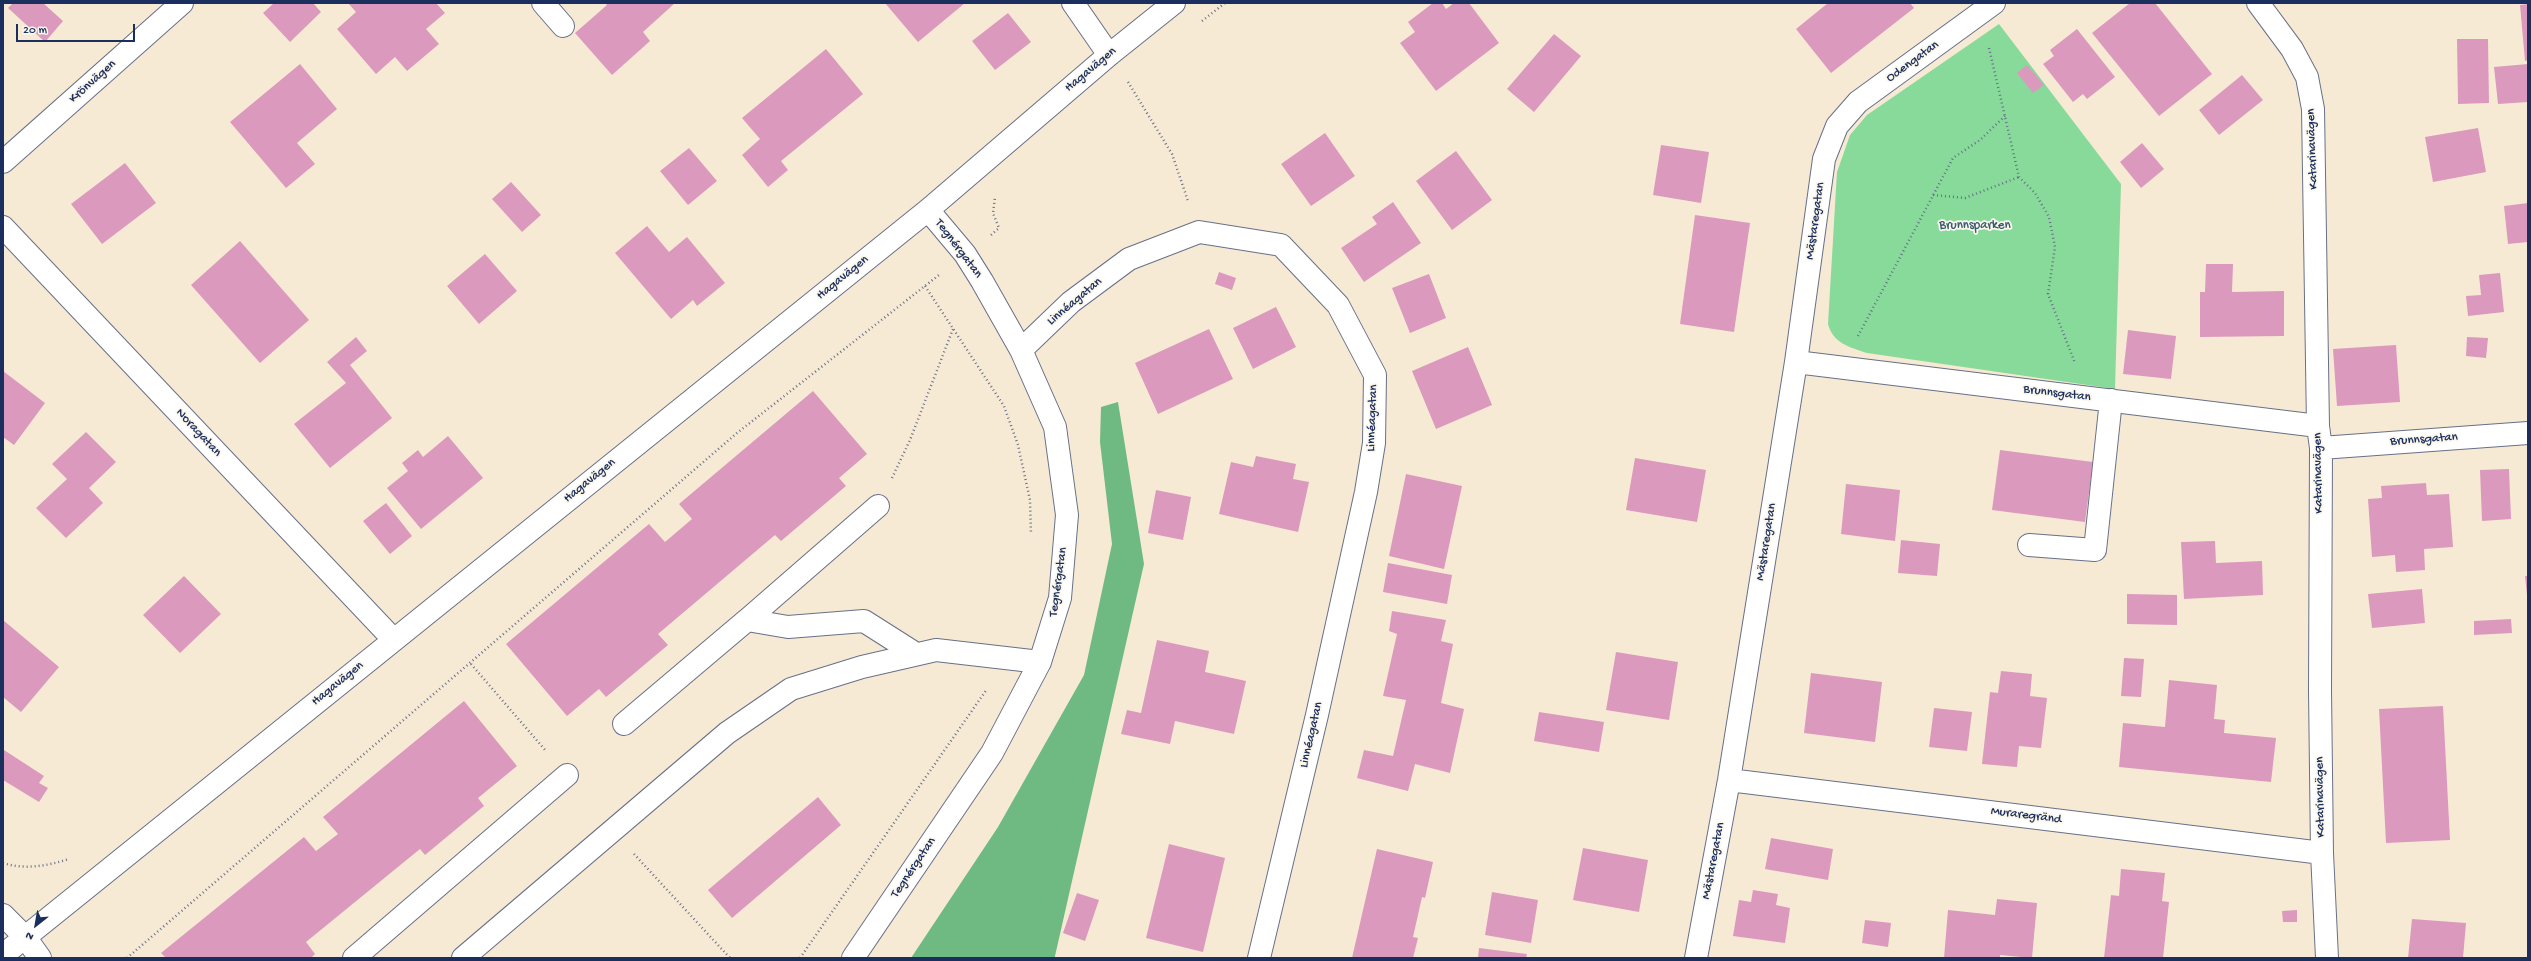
<!DOCTYPE html>
<html>
<head>
<meta charset="utf-8">
<style>
	body { margin:0 }
	#map { position:relative; width:2531px; height:961px; overflow:hidden; background:#f7ead5; font-family:"Gochi Hand",sans-serif }
	canvas { display:block }
	.frame { position:absolute; inset:0; border:4px solid #1b2f5e; pointer-events:none }
	.north { position:absolute; left:16px; top:905px; width:40px; height:40px; -webkit-text-stroke:3px #fbf7ec; paint-order:stroke; rotate:211deg; font-size:11px; font-weight:700; line-height:16px; text-align:center; color:#1b2f5e }
	.north::after { content:''; display:block; margin:auto; width:14px; height:18px; background:#1b2f5e; clip-path:polygon(50% 0,100% 100%,50% 72%,0 100%) }
	.scale { position:absolute; left:16px; top:24px; width:119px; height:18px; box-sizing:border-box; border:2px solid #1b2f5e; border-top:0; padding-left:5px; font-size:12px; line-height:14px; white-space:nowrap; color:#1b2f5e; -webkit-text-stroke:3px #fbf7ec; paint-order:stroke }
</style>
</head>
<body>
<div id="map">
<canvas width="2531" height="961"></canvas>
<div class="frame"></div>
<div class="north">N</div>
<div class="scale">20 m</div>
</div>
<script>
const context = document.querySelector('canvas').getContext('2d');
context.lineJoin = 'round';
function paint(path, color) { context.fillStyle = color; context.fill(path, 'evenodd'); }
function trace(path, color, width, dash) { context.strokeStyle = color; context.lineWidth = width; context.lineCap = dash ? 'butt' : 'round'; context.setLineDash(dash || []); context.stroke(path); }
function drawText(font, color, halo, rows, align = 'center') {
  context.font = font + ' "Gochi Hand",sans-serif'; context.lineWidth = 3.5; context.setLineDash([]); context.textBaseline = 'middle'; context.strokeStyle = halo; context.fillStyle = color; for (const [text, x, y, turn = 0] of rows) {
    context.save(); context.translate(x, y); context.rotate((+turn || 0) * Math.PI / 180); context.textAlign = isNaN(turn) ? turn : align; if (halo) context.strokeText(text, 0, 0); context.fillText(text, 0, 0); context.restore();
  }
}
paint(new Path2D(`
	M1999,24L2121,184L2115,389L1867,353C1849,347 1833,343 1828,324L1837,172L1850,135L1867,115Z`), '#88da9a');
paint(new Path2D(`
	M1118,402L1144,564L1055,956V958H911L998,827L1084,675L1112,544L1100,442L1101,407Z`), '#6eba82');
paint(new Path2D(`
	M13,3H43L63,21L45,42L8,8Z
	M274,3H313L321,12L290,42L263,13Z
	M348,3H436L445,13L426,29L439,44L407,71L395,57L376,74L337,29L356,12Z
	M605,3H675L643,32L650,41L612,75L575,33L607,5Z
	M885,3H965L918,42Z
	M1433,3H1442L1446,9L1454,3H1469L1499,43L1436,91L1400,43L1415,32L1408,22Z
	M1828,3H1910L1914,8L1831,73L1796,29Z
	M2130,3H2155L2212,74L2159,116L2092,33Z
	M2528,4V60L2525,61L2520,5Z
	M1008,13L1031,42L995,70L972,41Z
	M2077,29L2115,77L2087,99L2083,94L2073,102L2043,64L2054,56L2050,50Z
	M1554,34L1581,56L1534,112L1507,89Z
	M2457,39H2488L2489,103L2458,104Z
	M826,49L863,94L781,161L788,170L768,187L742,155L760,139L742,118Z
	M300,64L337,109L297,143L315,164L286,188L230,122Z
	M2528,64V102L2498,104L2494,67Z
	M2027,65L2044,85L2033,93L2017,73Z
	M2242,75L2263,100L2219,135L2199,110Z
	M2478,128L2486,172L2433,182L2425,137Z
	M1325,133L1355,176L1311,206L1281,164Z
	M2142,143L2164,169L2141,188L2120,162Z
	M1661,145L1709,152L1701,203L1653,195Z
	M689,148L717,181L688,205L660,171Z
	M1456,151L1492,200L1452,230L1416,181Z
	M125,163L156,203L102,244L71,204Z
	M511,182L541,215L522,232L492,199Z
	M1393,202L1421,243L1364,282L1341,248L1377,224L1372,217Z
	M2528,203V242L2508,244L2504,206Z
	M1695,215L1750,223L1734,332L1680,324Z
	M647,226L669,252L687,237L725,283L697,306L693,300L671,319L615,253Z
	M240,241L309,320L260,363L191,285Z
	M485,254L517,291L479,324L447,286Z
	M2206,264H2233L2232,292L2284,291V336L2200,337V292H2205Z
	M1219,272L1236,278L1232,290L1215,284Z
	M2500,273L2504,312L2468,316L2466,296L2481,295L2479,275Z
	M1429,274L1446,318L1410,333L1392,288Z
	M1276,307L1296,347L1253,369L1233,328Z
	M1209,329L1233,379L1158,414L1135,363Z
	M2128,330L2176,336L2171,379L2123,374Z
	M356,337L367,351L350,365L392,418L330,468L294,424L346,383L327,362Z
	M2467,337L2488,338L2486,358L2466,356Z
	M2396,345L2400,402L2337,406L2333,349Z
	M1468,347L1492,405L1436,429L1412,371Z
	M3,371L45,403L14,445L3,437Z
	M813,391L867,454L839,478L846,486L781,541L775,535L658,634L668,645L606,697L599,689L567,716L506,644L649,524L665,542L692,519L679,504Z
	M86,432L116,462L89,488L103,503L66,538L36,508L67,479L52,464Z
	M448,436L483,478L421,529L387,488L408,471L402,463L418,450L423,457Z
	M2000,450L2093,462L2085,522L1992,510Z
	M1256,456L1296,464L1293,479L1309,482L1298,532L1219,514L1231,462L1253,467Z
	M1635,458L1706,470L1697,522L1626,510Z
	M2509,469L2511,519L2482,521L2480,470Z
	M1406,474L1462,486L1444,569L1389,556Z
	M2426,483L2427,495L2449,494L2453,547L2424,549L2425,570L2396,572L2395,555L2372,557L2368,499L2382,498L2381,486Z
	M1846,484L1900,490L1895,541L1841,534Z
	M1156,490L1191,497L1183,540L1148,533Z
	M386,503L412,536L390,554L363,521Z
	M1901,540L1940,544L1937,576L1898,573Z
	M2215,541L2216,563L2262,561L2263,595L2184,599L2181,542Z
	M1388,563L1452,575L1447,604L1383,592Z
	M184,576L221,614L180,653L143,615Z
	M2525,576H2528V595H2527Z
	M2422,589L2425,623L2372,628L2368,594Z
	M2127,594L2177,595V625L2127,624Z
	M1392,611L1446,620L1441,641L1453,644L1441,703L1464,709L1450,773L1415,764L1408,791L1357,778L1364,750L1393,756L1406,700L1383,696L1397,634L1389,631Z
	M2511,619L2512,633L2474,635V621Z
	M3,620L59,667L21,712L3,697Z
	M1157,640L1209,651L1205,672L1246,681L1234,734L1175,721L1170,744L1121,734L1127,710L1141,713Z
	M1616,652L1678,662L1669,720L1606,710Z
	M2124,658L2144,659L2141,697L2121,696Z
	M2001,671L2032,674L2030,696L2047,698L2041,748L2019,746L2017,767L1982,764L1990,692L1998,693Z
	M1811,673L1882,682L1875,742L1804,733Z
	M2169,680L2217,685L2214,719L2225,720L2224,733L2276,738L2271,782L2119,767L2123,723L2165,727Z
	M464,701L517,766L478,798L484,806L425,855L420,849L306,942L315,954L311,958H166L161,953L304,837L316,851L338,834L323,817Z
	M2443,706L2450,840L2386,843L2379,709Z
	M1934,708L1972,712L1967,751L1929,747Z
	M1539,712L1604,722L1599,752L1534,741Z
	M4,750L44,776L39,783L48,788L39,802L3,780Z
	M818,797L841,825L732,918L708,890Z
	M1771,838L1833,849L1828,880L1765,869Z
	M1169,844L1225,858L1203,952L1146,938Z
	M1583,848L1648,860L1639,912L1573,900Z
	M1377,849L1433,862L1425,898L1422,897L1413,937L1418,938L1413,958H1352Z
	M2121,869L2165,873L2162,901L2169,902L2163,958H2104L2111,895L2119,896Z
	M1753,890L1778,894L1776,905L1790,908L1785,943L1733,936L1739,900L1751,902Z
	M1492,892L1538,900L1531,943L1485,935Z
	M1077,893L1099,900L1085,941L1063,933Z
	M1997,899L2037,903L2032,958L2000,955V958H1944L1948,910L1995,915Z
	M2297,910V922H2283L2282,911Z
	M2412,919L2466,923L2463,958H2408Z
	M1865,920L1891,923L1888,947L1862,943Z
	M1479,948L1527,954L1526,958H1478Z`), '#dc99be');
const minor = new Path2D(`
	M543,3L563,26
	M1073,3L1109,55
	M2258,3L2292,49L2307,77L2313,109L2318,426L2321,448L2320,690L2322,853L2327,958
	M3,162L182,3
	M3,227L393,639
	M1021,350L1071,302L1129,259L1199,232L1281,245L1338,305L1375,375L1374,443L1366,492L1317,715L1259,958
	M1796,362L2318,426
	M2321,448L2528,433
	M2029,545L2095,550L2111,400
	M747,620L878,506
	M624,724L747,620L788,627L864,621L916,654
	M1729,780L2322,853
	M3,915L25,937L40,958
	M3,955L928,210L1109,55L1174,3
	M354,958L567,775
	M463,958L727,733L791,689L862,667L936,650L1040,662
	M853,958L992,753L1040,662L1060,598L1067,515L1055,427L1021,350L982,281L965,254L928,210
	M1696,958L1729,780L1796,362L1824,159L1837,126L1858,102L1994,3`);
trace(minor, '#687088', 24);
trace(new Path2D(`
	M1202,21L1225,3
	M1989,48L2019,177L2035,193L2049,217L2055,247L2048,294L2075,363
	M1128,82L1172,154L1188,201
	M1933,195L1965,198L2019,177
	M991,235L999,228L993,213L995,197
	M925,286L1004,406L1018,445L1030,500L1031,534
	M1858,336L1953,158L1980,140L2005,116
	M892,478L910,440L953,329
	M471,664L546,751
	M634,854L730,958
	M3,863C25,870 47,866 69,859
	M127,958L737,433L939,275
	M800,958L987,689`), '#687088', 2.5, [1, 3]);
trace(minor, '#fff', 22);
drawText('13px', '#1b2f5e', '#fbf7ec', [
	["Odengatan",1913,62,-36],
	["Hagavägen",1091,70,-40],
	["Krönvägen",93,82,-42],
	["Katarinavägen",2313,149,-92],
	["Mästaregatan",1816,221,-82],
	["Tegnérgatan",958,249,53],
	["Hagavägen",843,278,-39],
	["Linnéagatan",1075,302,-40],
	["Brunnsgatan",2057,394,7],
	["Linnéagatan",1373,418,-88],
	["Noragatan",198,433,47],
	["Brunnsgatan",2424,440,-4],
	["Katarinavägen",2319,473,-91],
	["Hagavägen",590,481,-39],
	["Mästaregatan",1767,542,-81],
	["Tegnérgatan",1059,582,-82],
	["Hagavägen",338,684,-39],
	["Linnéagatan",1312,735,-77],
	["Katarinavägen",2321,797,-91],
	["Muraregränd",2026,816,7],
	["Mästaregatan",1714,861,-79],
	["Tegnérgatan",914,868,-56]
]);
drawText('13px', '#365a6d', '#fbf7ec', [
	["Brunnsparken",1975,226]
]);
</script>
</body>
</html>
